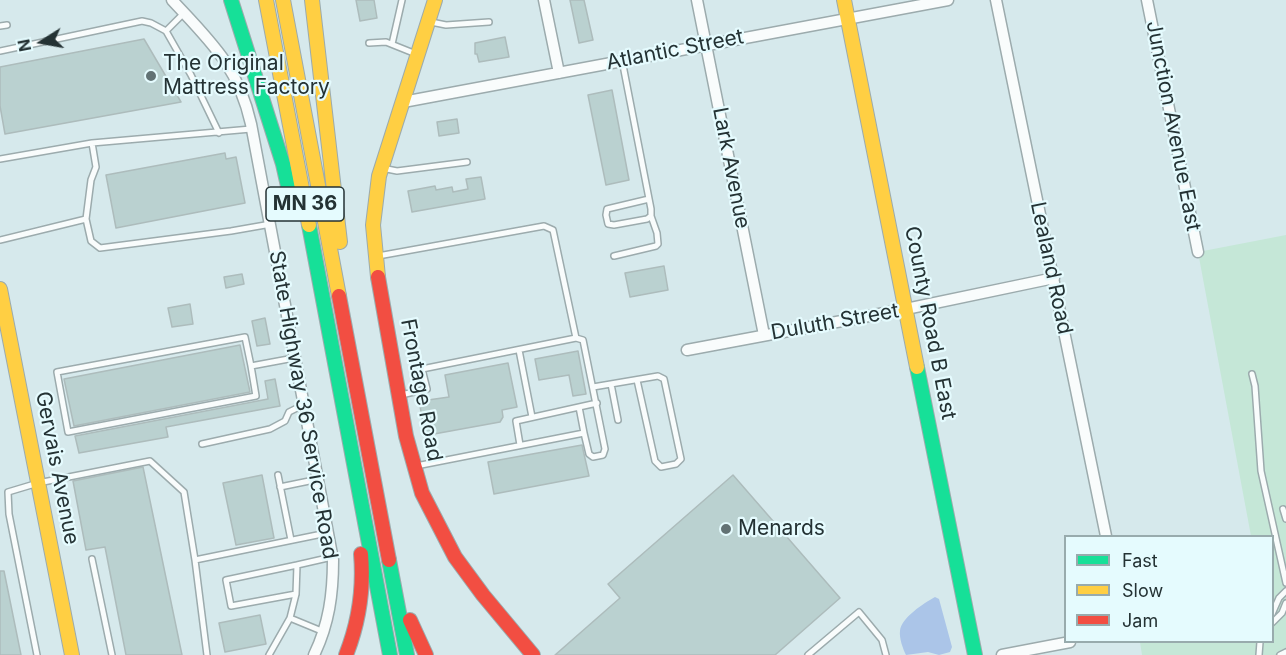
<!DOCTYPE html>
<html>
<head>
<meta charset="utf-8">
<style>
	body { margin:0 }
	#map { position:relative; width:1286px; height:655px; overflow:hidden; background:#d6e9ec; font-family:Inter,sans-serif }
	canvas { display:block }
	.legend { position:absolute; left:1064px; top:535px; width:210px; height:108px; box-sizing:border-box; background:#e5fbfe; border:2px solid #98abad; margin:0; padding:8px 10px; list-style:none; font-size:18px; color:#243234 }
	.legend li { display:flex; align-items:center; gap:12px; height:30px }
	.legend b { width:30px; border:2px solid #98abad }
	.north { position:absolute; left:12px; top:12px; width:60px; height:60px; -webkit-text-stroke:4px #e5fbfe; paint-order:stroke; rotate:259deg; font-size:16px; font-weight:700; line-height:24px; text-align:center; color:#243234 }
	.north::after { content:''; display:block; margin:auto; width:21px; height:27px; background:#243234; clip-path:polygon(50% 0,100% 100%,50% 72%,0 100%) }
</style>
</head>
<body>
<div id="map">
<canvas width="1286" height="655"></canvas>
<ul class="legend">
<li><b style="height:8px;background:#16e098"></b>Fast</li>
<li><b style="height:8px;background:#ffcf43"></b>Slow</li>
<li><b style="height:8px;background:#f24e42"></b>Jam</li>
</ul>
<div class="north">N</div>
</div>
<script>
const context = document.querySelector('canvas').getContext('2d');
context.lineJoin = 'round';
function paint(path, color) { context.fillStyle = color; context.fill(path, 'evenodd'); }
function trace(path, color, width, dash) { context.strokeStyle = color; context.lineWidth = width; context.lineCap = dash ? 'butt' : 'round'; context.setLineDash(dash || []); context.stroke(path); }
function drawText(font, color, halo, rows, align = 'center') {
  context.font = font + ' Inter,sans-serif'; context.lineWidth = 4.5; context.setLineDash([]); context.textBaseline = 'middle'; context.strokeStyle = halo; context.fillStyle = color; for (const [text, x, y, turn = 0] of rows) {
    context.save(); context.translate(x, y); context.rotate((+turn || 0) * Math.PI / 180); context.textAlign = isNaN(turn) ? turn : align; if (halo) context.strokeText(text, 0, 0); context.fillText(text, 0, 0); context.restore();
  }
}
paint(new Path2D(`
	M1286,235V655H1142L1140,642H1272V536H1251L1198,252Z`), '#c5e7d7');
paint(new Path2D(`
	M935,597L939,599L952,647L950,652L939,655L928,652L906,655C903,649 899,638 900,631C901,618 924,603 935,597Z`), '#abc5e8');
const building = new Path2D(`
	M356,0H374L377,18L360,21Z
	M570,0H584L593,40L579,43Z
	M505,37L509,57L479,62L477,54H475V43Z
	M144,39L181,102L5,134L0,106V67Z
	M612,90L629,180L606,185L588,95Z
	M457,119L459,133L439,136L437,122Z
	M225,153L226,159L236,157L245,203L116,228L106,175Z
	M481,177L485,199L412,212L408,191L435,186L436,190L452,187L453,192L468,189L466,179Z
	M664,266L668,290L630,297L625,273Z
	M242,274L244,284L226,288L224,277Z
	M190,304L193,324L172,327L168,308Z
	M265,318L270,344L257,346L252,321Z
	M240,345L250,392L74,426L64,379Z
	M578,351L586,394L573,396L569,375L539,380L535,359Z
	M508,363L517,407L502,410L503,417L500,422L434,434V432L425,434L420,406L429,404L428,400L449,397L445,375Z
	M275,379L280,406L166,427L168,437L79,453L75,436L268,399L265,381Z
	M582,445L589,476L494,494L488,462Z
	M143,467L182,655H126L105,547L86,550L73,481Z
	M262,475L274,538L236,545L223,483Z
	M733,475L840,598L775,655H555L620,598L608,584Z
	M0,571H4L21,655H0Z
	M260,615L266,644L225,652L219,623Z`);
paint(building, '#bad1d0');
trace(building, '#adbcbc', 1.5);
const lane = new Path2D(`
	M184,13L166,31L191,75L219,133
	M431,22L446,25L489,22
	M0,26L7,25
	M369,43L386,42L416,54
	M392,44L402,0
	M0,51L142,21L151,23L166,31
	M622,60L651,209V216L647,219L614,225L608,224L606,215L607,209L649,199
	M0,159L92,143L251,129
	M382,168L397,171L467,162
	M86,219L91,180L96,167L92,143
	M0,240L86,219L91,241L100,248L231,231L271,224
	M378,256L544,226L553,230L576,338
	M614,256L656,246L658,244L657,233L651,216
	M519,350L532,417
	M251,366L245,337L57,372L68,432L256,396L251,366L294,358
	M1252,374L1255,386L1261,471L1286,583
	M611,384L618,420
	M593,387L658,376L664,379L681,459L676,464L661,467L655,461L637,380
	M401,395L427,389L422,369L576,338L583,340L605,449L603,455L593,457L589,454L584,433L416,466
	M579,407L584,433
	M202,444L270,429L285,421L289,412L303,405
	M520,445L516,421L597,403
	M278,475L291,540
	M280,487L319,479
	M1283,509L1286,519
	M92,559L112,655
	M296,594L231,606L226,580L297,565
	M1272,614L1279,598L1286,591
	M1272,623L1282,613L1286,603
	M324,632L290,618L296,594L297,565L332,557
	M37,655L9,514L8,492L38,483L150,461L184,492L195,560
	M207,655L195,560L327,533
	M269,655L290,618
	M808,655L859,612L882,640L886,655
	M1259,655L1260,642
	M1280,655L1286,652`);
const street = new Path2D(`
	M172,0C211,42 238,66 251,124L333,560C333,594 329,624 314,655
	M544,0L559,73
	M697,0L764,335
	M996,0L1106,536
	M1147,0L1198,252
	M403,102L948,0
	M687,350L906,309L1054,278
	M1002,655L1070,642`);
const fast = new Path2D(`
	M231,0L283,164L292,204
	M309,225L390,655
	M917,367L975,655
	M389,560L407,655`);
const slow = new Path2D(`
	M266,0L309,225
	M283,0L339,296
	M312,0L340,242
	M844,0L917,367
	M378,277L373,225L379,176L435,0
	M0,289L72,655`);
const jam = new Path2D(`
	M378,277L406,436L422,493L455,557L483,595L533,655
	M339,296L389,560
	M410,620L426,655
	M346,655C359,622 364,589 361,554`);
trace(lane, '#9cabad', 8);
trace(street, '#9cabad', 13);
trace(fast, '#9cabad', 16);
trace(slow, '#9cabad', 16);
trace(jam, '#9cabad', 16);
trace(lane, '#f9fcfc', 5);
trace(street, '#f9fcfc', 10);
trace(fast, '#16e098', 14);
trace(slow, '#ffcf43', 14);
trace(jam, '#f24e42', 14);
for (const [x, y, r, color] of [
	[151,76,6,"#627274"],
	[726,529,6,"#627274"]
]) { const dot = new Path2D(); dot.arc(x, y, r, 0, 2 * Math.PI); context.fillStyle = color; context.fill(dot); trace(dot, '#e5fbfe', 2); }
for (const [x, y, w] of [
	[305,204,78]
]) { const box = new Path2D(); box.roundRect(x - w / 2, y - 17, w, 34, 4.5); context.fillStyle = '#e5fbfe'; context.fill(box); trace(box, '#243234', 1.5); }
drawText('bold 20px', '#243234', null, [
	["MN 36",305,204]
]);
drawText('21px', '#243234', '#e5fbfe', [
	["Atlantic Street",675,50,-11],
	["Junction Avenue East",1173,126,79],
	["Lark Avenue",731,168,79],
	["Lealand Road",1051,268,78],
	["Duluth Street",835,322,-10],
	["County Road B East",930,323,79],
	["Frontage Road",421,390,79],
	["State Highway 36 Service Road",303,405,80],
	["Gervais Avenue",57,468,79]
]);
drawText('21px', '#243234', '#e5fbfe', [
	["The Original",163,64],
	["Mattress Factory",163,88],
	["Menards",738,529]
], 'left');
</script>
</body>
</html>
